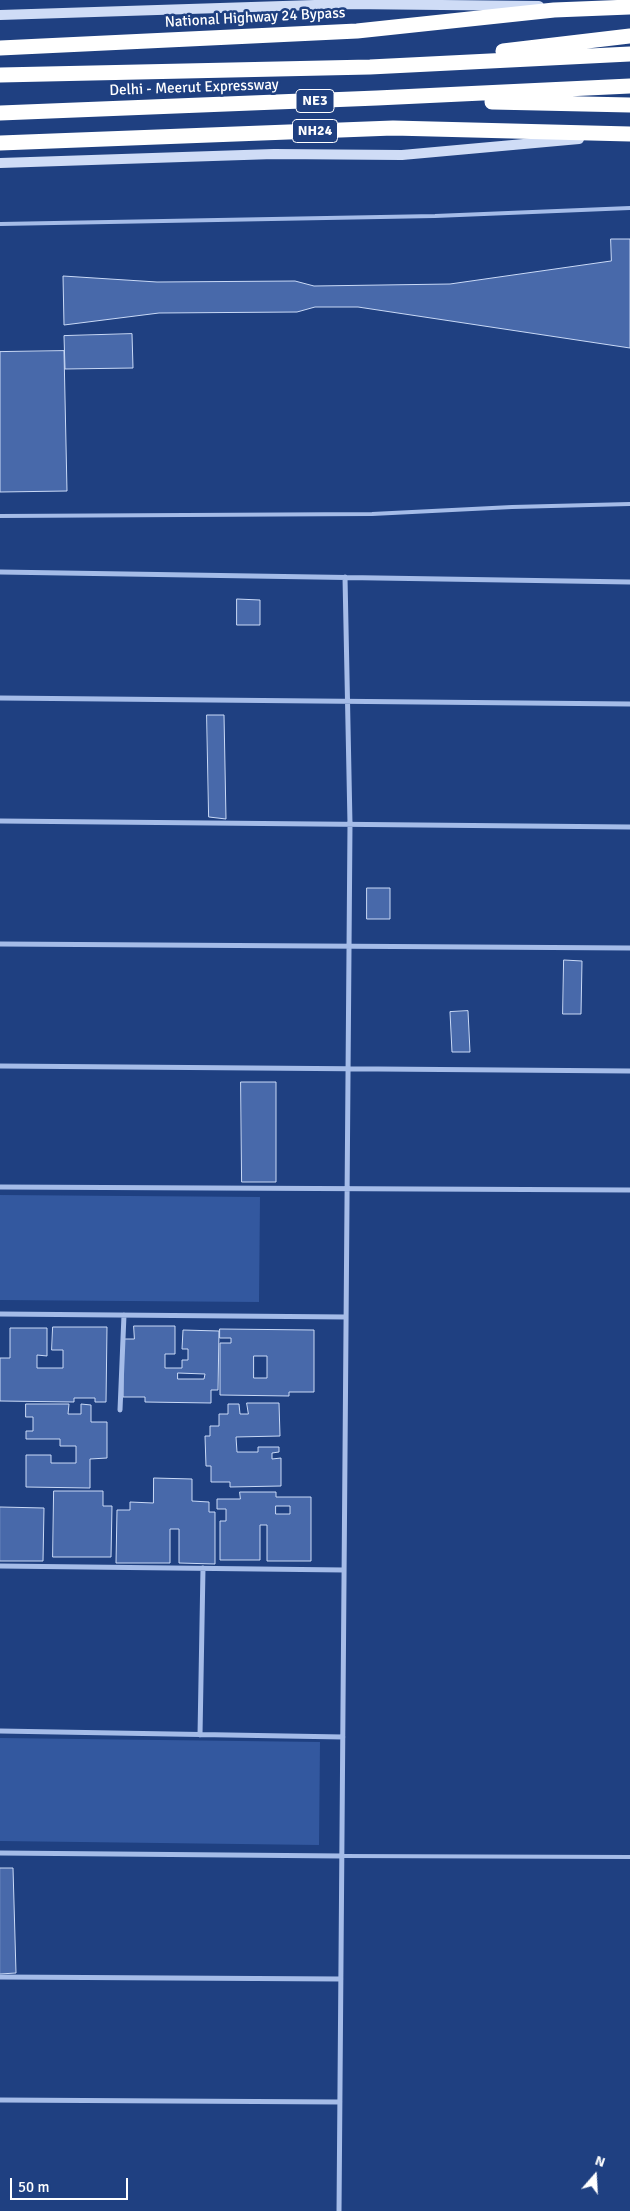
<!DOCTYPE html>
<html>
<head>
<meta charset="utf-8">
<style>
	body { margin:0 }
	#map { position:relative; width:630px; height:2211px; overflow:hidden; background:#1f4081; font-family:Signika,sans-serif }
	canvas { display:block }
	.north { position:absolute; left:570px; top:2151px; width:50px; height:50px; -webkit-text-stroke:4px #1f4081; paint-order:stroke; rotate:19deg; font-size:14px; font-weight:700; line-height:20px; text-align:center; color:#fff }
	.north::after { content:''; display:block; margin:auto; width:18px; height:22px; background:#fff; clip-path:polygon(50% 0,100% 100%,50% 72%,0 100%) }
	.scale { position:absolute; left:10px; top:2178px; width:118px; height:22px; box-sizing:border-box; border:2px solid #fff; border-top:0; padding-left:6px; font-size:15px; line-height:18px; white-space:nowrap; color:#fff; -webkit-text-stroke:4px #1f4081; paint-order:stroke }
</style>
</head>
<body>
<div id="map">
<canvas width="630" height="2211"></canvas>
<div class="north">N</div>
<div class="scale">50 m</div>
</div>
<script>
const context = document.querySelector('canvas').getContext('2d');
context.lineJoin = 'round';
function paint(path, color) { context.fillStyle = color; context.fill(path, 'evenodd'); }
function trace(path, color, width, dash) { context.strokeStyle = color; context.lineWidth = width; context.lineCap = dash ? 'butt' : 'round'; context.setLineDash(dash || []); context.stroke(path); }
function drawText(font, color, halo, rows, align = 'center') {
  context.font = font + ' Signika,sans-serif'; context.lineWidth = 5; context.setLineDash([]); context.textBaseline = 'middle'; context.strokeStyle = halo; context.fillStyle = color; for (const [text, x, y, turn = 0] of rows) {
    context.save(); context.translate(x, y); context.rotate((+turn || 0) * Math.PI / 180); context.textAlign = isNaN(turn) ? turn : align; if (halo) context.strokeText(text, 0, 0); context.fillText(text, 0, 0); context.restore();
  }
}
paint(new Path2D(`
	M0,1195L260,1197L259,1302L0,1300Z
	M0,1738L320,1742L319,1845L0,1841Z`), '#33589f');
const building = new Path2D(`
	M611,239H630V348L358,307H315L297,312L159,313L64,325L63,276L157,282L295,281L314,286L450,284L611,261Z
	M132,334L133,368L65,369L64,336Z
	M64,351L67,491L0,492V352Z
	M237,599L260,600V625H237Z
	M207,715H224L226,819L209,817Z
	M367,888H390V919H367Z
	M564,960L582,961L581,1014H563Z
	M468,1011L470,1052H452L450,1012Z
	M241,1082H276V1182H242Z
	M134,1326H175V1354H165V1368H182V1360H188V1349H182L183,1330L219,1331L218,1390H211V1403L145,1402V1397H123V1339H134Z
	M53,1327H107L106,1402H95V1398H74V1402L0,1401V1358H10V1328H47V1356L37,1355V1368H63V1350H52Z
	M220,1329L314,1330V1392H289V1396L220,1395V1343H231V1338H220Z
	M254,1356H267V1378H254Z
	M178,1373L205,1374L204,1379H178Z
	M247,1403H279L280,1436L236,1437L237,1452H258V1447H279V1452L272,1453V1459L281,1458V1486L230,1487V1482H211V1466H206L205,1436H210V1426H219V1414H228V1404H239L240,1414H248Z
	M26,1404H69L68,1414H81V1404L91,1405V1422H107V1458L90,1459V1488L26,1487V1455H51V1463H76V1446H60V1439H26V1431H33V1417H26Z
	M154,1478L192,1479V1501L209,1502V1512H215V1564L179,1563V1529H170V1563H116L117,1510H130V1502L153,1503Z
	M54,1491H103V1506H112L111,1557H53Z
	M240,1492H276V1497H311V1561H267V1525H260V1560H220V1521H226V1509H217V1499H240Z
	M276,1506H290V1514H276Z
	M0,1507L44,1508L43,1561H0Z
	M0,1868H13L16,1973L0,1974Z`);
paint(building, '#4869aa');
trace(building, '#c9d9f6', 1);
trace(new Path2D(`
	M0,224L435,216L630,208
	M0,516L372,514L512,507L630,504
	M342,1856L630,1857`), '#a5bce8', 4);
trace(new Path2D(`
	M0,572L630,582
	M0,698L630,704
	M0,821L630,827
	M0,944L630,948
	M0,1066L630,1071
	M0,1187L630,1190
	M0,1314L346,1317
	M120,1410L124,1315
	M0,1566L344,1570
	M0,1731L343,1737
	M200,1735L203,1568
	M0,1853L342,1856
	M0,1977L341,1979
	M0,2100L340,2102
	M339,2211L350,824L345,577`), '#a5bce8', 5);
trace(new Path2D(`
	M0,15L346,4L539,6
	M0,163L274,154L402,155L579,139`), '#cfdcf6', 10);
trace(new Path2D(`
	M0,48L357,31L554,10L630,7
	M503,51L630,36
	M0,75L370,67L630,54
	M492,102L630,105
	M0,113L377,98L630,86
	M0,143L393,128L630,134`), '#fff', 15);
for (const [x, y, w] of [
	[315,101,38],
	[315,131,45]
]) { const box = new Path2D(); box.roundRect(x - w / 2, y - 11.5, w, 23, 4); context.fillStyle = '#1f4081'; context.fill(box); trace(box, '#fff', 1); }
drawText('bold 14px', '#fff', null, [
	["NE3",315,101],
	["NH24",315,131]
]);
drawText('15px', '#fff', '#1f4081', [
	["National Highway 24 Bypass",255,18,-3],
	["Delhi - Meerut Expressway",194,88,-2]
]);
</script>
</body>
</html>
